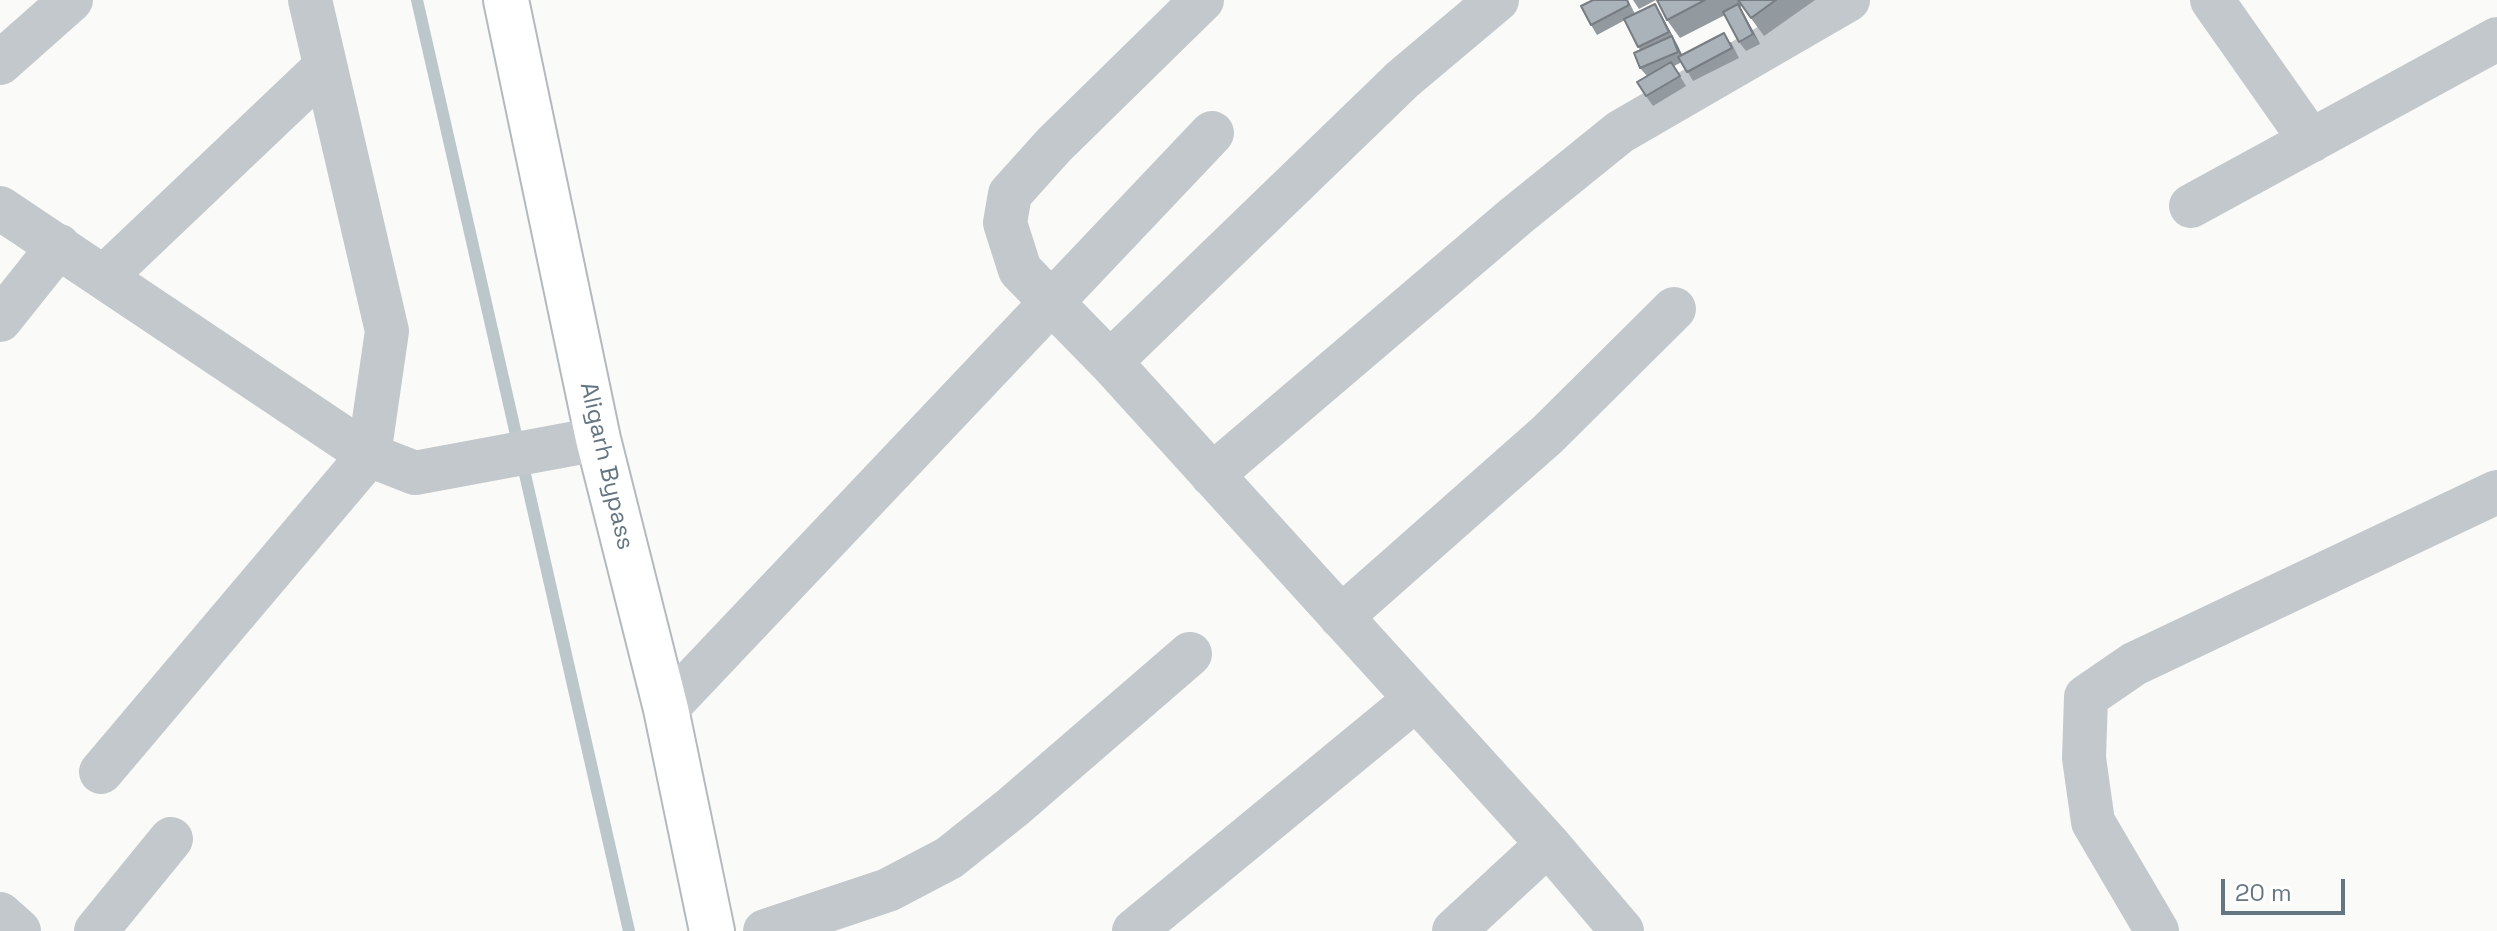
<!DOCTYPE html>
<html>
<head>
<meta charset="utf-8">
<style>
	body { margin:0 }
	#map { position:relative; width:2497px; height:931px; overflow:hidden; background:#fafaf8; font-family:"Space Grotesk",sans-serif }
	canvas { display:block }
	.scale { position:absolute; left:2221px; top:879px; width:124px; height:36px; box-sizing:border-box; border:4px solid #657683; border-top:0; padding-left:10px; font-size:24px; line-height:28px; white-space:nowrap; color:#657683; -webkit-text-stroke:6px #fff; paint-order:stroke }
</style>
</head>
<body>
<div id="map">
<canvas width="2497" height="931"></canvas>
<div class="scale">20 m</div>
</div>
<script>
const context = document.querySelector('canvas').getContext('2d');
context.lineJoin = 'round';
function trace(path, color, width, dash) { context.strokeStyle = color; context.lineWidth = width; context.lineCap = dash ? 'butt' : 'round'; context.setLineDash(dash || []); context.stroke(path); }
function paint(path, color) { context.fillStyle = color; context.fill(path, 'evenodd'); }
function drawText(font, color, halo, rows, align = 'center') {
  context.font = font + ' "Space Grotesk",sans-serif'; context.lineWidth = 8; context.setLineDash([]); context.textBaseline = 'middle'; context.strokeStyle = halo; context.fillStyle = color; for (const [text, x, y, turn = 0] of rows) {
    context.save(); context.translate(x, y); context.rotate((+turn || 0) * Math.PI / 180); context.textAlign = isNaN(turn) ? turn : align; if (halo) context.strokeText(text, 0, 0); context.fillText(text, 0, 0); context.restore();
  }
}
trace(new Path2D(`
	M417,0L629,931`), '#bbc7cb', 12);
const secondary = new Path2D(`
	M506,0L598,439L666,709L712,931`);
trace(secondary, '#b3babf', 48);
trace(new Path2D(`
	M1202,0L1054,145L1010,194L1005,223L1020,270L1110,362L1548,844L1622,931
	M2212,0L2311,141
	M0,63L71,0
	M2191,206L2497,39
	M0,208L369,455L415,473L598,439
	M104,277L325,67
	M0,320L59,246
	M1110,362L1403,79L1497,0
	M1212,475L1516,216L1620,132L1848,0
	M1341,617L1547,435L1674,309
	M666,709L1212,133
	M101,772L369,455L387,331L310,0
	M0,914L19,931
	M96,931L171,839
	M765,931L888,890L949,858L1013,807L1190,654
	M1134,931L1416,699
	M1454,931L1548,844
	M2157,931L2093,822L2084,758L2086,697L2134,664L2497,492`), '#c3c8cc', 44);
trace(secondary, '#fff', 44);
paint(new Path2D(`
	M1593,0H1628L1635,14H1661L1682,55L1731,42L1739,58L1693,81L1682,62L1674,66L1686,86L1653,106L1646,96L1647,76L1640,68V50L1625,20L1597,35L1591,25Z
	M1633,0H1656L1639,9Z
	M1657,0H1815L1764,36L1742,6L1740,7L1760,44L1746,51L1739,42L1725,15L1680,38L1667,20Z`), '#929a9f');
paint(new Path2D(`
	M1655,4L1661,14L1678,46L1685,61L1678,52L1672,37Z
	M1738,4L1744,14L1760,44L1753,34Z`), '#777d82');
const building = new Path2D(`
	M1593,0H1627L1629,5L1591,25L1581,6Z
	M1657,0H1705L1667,20Z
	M1738,0H1776L1751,18Z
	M1655,4L1669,32L1638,47L1624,19Z
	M1738,4L1753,34L1739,42L1723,12Z
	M1724,33L1732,48L1687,72L1678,57Z
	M1672,36L1678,52L1640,68L1634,53Z
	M1671,62L1680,76L1646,96L1637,82Z`);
paint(building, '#aab3b9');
trace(building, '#777d82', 2);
drawText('24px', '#657683', '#fff', [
	["Aligarh Bypass",606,466,77]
]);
</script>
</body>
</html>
